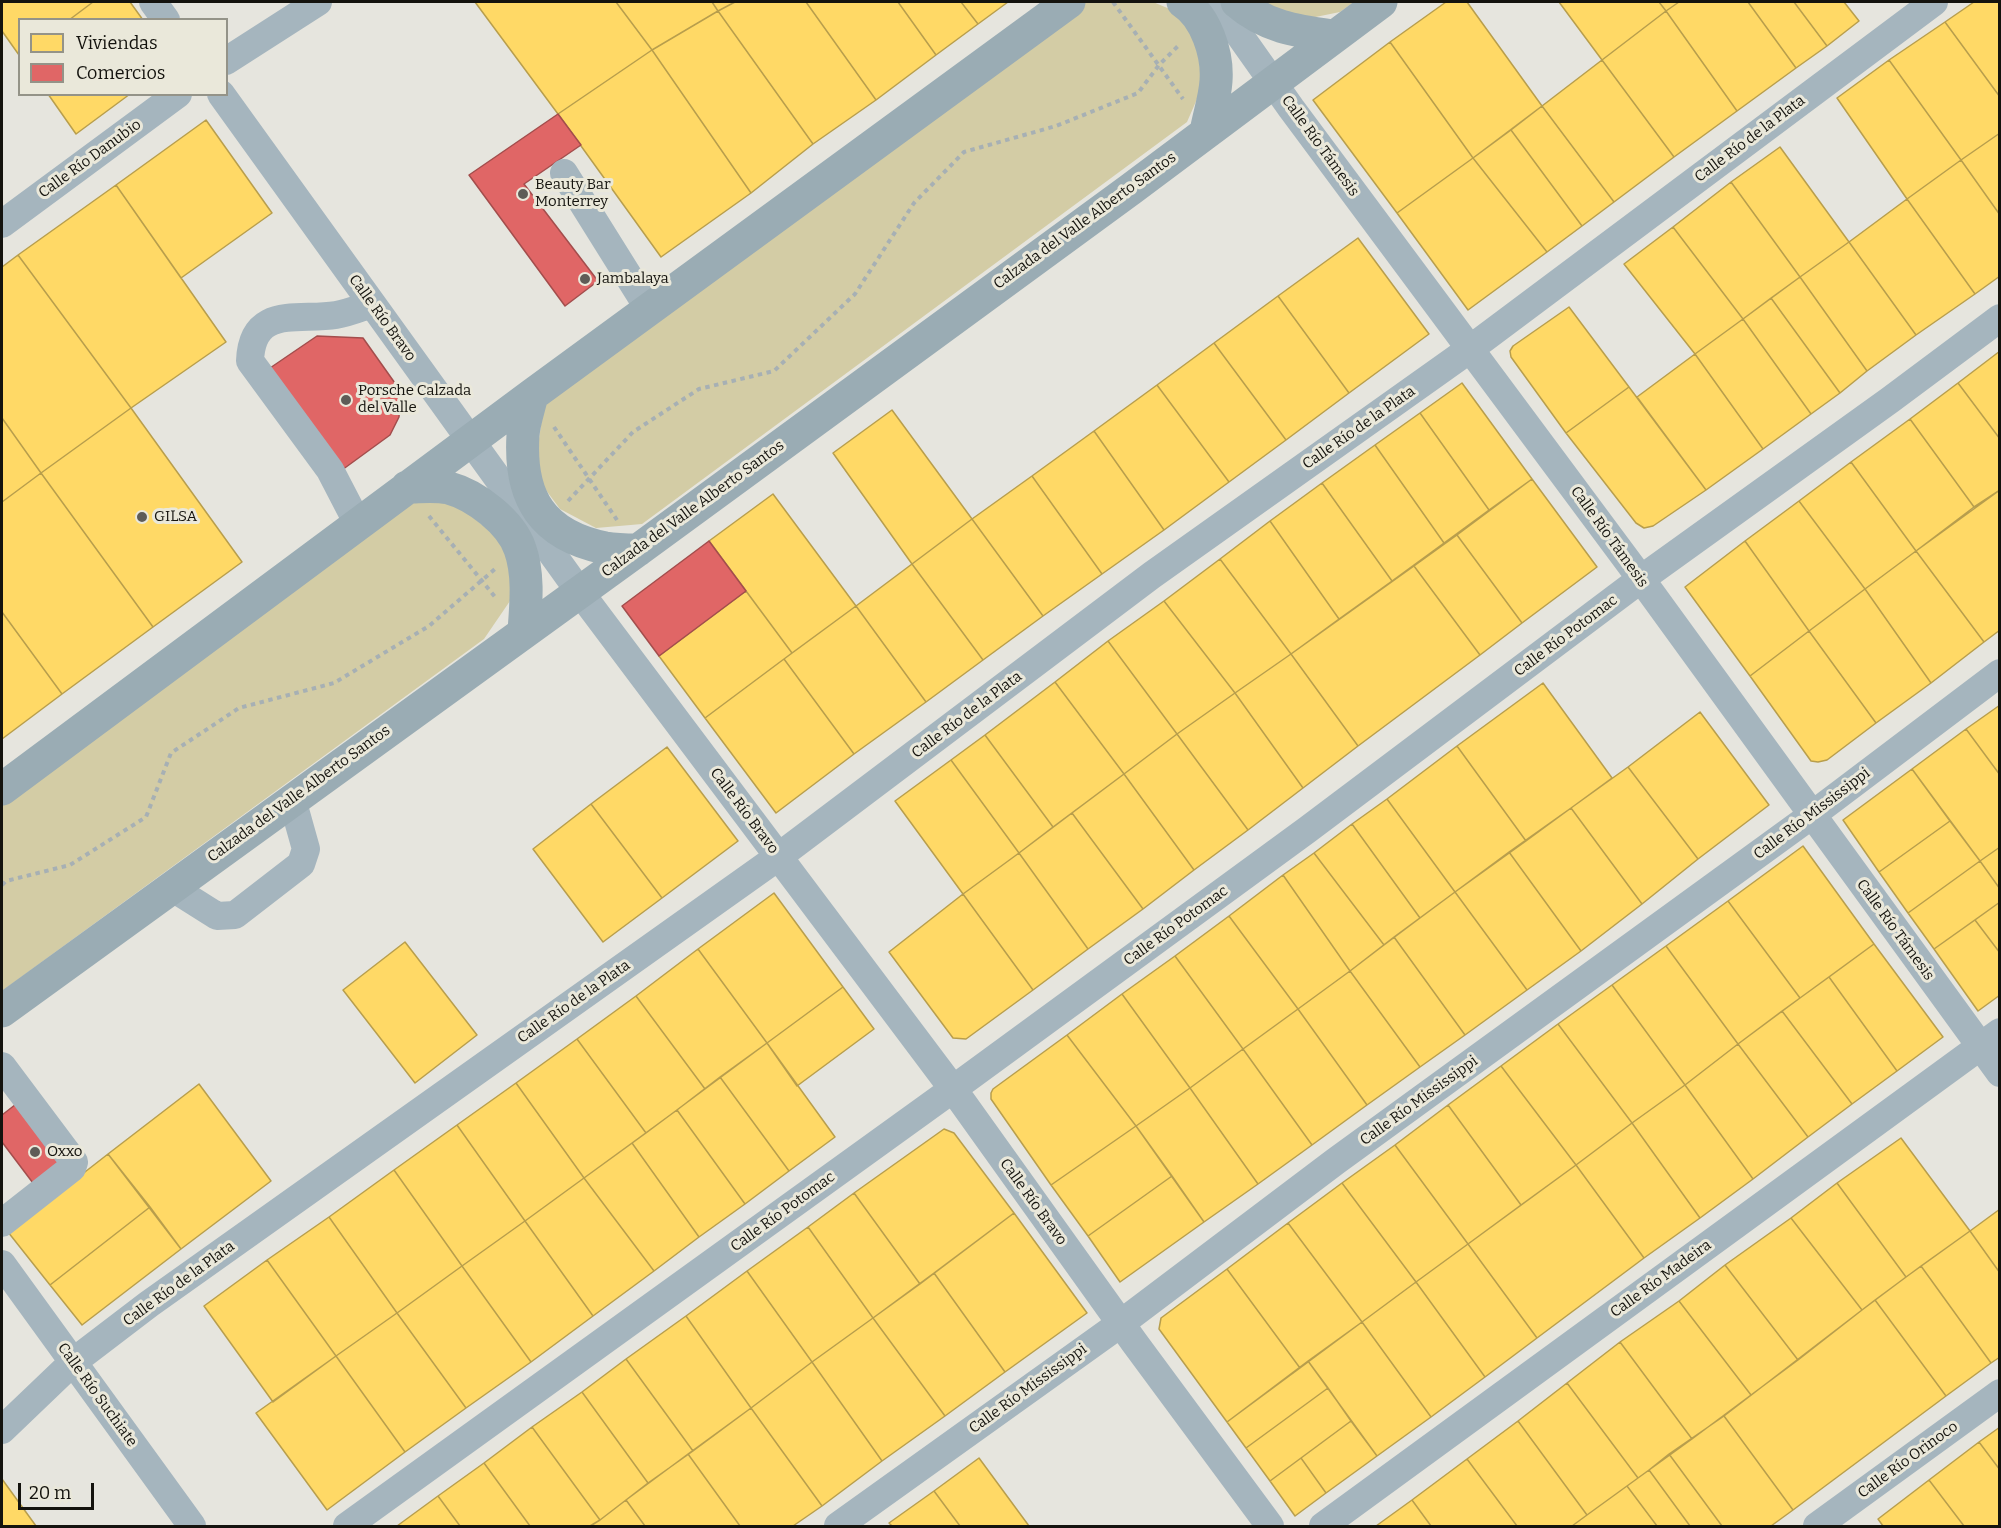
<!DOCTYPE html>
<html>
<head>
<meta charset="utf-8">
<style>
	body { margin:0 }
	#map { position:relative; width:2001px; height:1528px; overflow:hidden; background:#e6e5de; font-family:Bitter,serif }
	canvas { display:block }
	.frame { position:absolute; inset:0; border:3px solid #14130e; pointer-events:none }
	.legend { position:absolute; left:18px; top:18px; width:210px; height:78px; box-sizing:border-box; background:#eae8da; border:2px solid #949388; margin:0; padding:8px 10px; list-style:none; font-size:18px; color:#14130e }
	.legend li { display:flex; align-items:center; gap:12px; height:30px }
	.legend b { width:30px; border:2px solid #949388 }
	.scale { position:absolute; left:18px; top:1483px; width:76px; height:27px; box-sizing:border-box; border:3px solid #14130e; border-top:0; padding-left:8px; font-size:18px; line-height:21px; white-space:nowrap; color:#14130e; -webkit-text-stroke:4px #eae8da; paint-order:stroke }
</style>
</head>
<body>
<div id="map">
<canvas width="2001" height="1528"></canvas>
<div class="frame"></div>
<ul class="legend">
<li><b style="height:16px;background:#ffd966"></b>Viviendas</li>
<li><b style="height:16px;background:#e06666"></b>Comercios</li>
</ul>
<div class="scale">20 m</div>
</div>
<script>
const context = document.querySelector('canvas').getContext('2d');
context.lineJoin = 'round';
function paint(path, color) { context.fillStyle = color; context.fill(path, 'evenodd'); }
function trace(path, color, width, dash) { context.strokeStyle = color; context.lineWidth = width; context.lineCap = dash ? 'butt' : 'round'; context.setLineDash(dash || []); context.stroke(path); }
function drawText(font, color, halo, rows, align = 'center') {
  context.font = font + ' Bitter,serif'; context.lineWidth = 6; context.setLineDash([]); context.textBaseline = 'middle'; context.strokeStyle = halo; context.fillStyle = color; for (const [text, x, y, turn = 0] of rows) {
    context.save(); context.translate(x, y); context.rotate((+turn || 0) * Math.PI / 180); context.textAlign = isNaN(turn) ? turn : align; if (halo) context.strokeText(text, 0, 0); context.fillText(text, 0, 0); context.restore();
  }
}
paint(new Path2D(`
	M1085,2H1153L1177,12L1199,42L1204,83L1187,122L642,524L596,528L560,509L534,474L545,397Z
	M1245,2H1354L1340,12L1291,22Z
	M451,499L515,552L512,598L484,639L2,991V797L408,500Z`), '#d3cca5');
const homes = new Path2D(`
	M2,2H93L69,20H20L19,55L2,31Z
	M93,2H130L143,20H69Z
	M475,2H616L652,50L558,114Z
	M616,2H712L718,11L652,50Z
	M712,2H735L718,11Z
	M735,2H806L876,100L813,144L718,11Z
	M806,2H898L936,55L876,100Z
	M898,2H961L978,24L936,55Z
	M961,2H1008L978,24Z
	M1446,2H1467L1542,106L1473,158L1390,42Z
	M1559,2H1659L1666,11L1602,60Z
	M1659,2H1679L1666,11Z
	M1679,2H1748L1796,68L1737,111L1666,11Z
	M1748,2H1794L1827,46L1796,68Z
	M1794,2H1844L1859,21L1827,46Z
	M1974,2H2000V97L1945,22Z
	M718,11L813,144L751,193L652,50Z
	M1666,11L1737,111L1674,157L1602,60Z
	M1945,22L2000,97V133L1961,160L1889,60Z
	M1390,42L1473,158L1397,213L1313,100Z
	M652,50L751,193L661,257L558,114Z
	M1602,60L1674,157L1614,202L1542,106Z
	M1889,60L1961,160L1907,199L1837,98Z
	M48,94H130L76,134Z
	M1542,106L1614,202L1582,226L1511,130Z
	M206,120L272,213L181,278L116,185Z
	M1511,130L1582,226L1547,252L1473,158Z
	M2000,133V215L1961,160Z
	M1780,147L1849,242L1800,277L1731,182Z
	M1473,158L1547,252L1468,310L1397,213Z
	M1961,160L2000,215V276L1975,294L1907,199Z
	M1731,182L1800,277L1743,319L1673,227Z
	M116,185L226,342L131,408L18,255Z
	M1907,199L1975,294L1916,335L1849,242Z
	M1673,227L1743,319L1695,354L1624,264Z
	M1358,238L1429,334L1349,393L1278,296Z
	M1849,242L1916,335L1867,371L1800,277Z
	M18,255L131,408L41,473L2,418V267Z
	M1800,277L1867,371L1840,393L1771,298Z
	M1278,296L1349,393L1286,440L1214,343Z
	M1771,298L1840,393L1811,414L1743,319Z
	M1569,307L1629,387L1566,433L1511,357L1510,351L1513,346Z
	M1743,319L1811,414L1763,449L1695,354Z
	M1214,343L1286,440L1229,482L1157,385Z
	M2000,351V439L1958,383Z
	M1695,354L1763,449L1706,490L1637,397Z
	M1462,383L1532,479L1489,510L1420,413Z
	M1958,383L2000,439V490L1974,507L1910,419Z
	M1157,385L1229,482L1164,530L1094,431Z
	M1629,387L1706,490L1653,526L1644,528L1636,523L1566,433Z
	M131,408L242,562L153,627L41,473Z
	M892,410L972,519L912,564L833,453Z
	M1420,413L1489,510L1444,543L1375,445Z
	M2,418L41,473L2,502Z
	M1910,419L1974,507L1916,551L1851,462Z
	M1094,431L1164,530L1102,574L1032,476Z
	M1375,445L1444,543L1392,581L1322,483Z
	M1851,462L1916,551L1865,589L1799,501Z
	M41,473L153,627L62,694L2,612V502Z
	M1032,476L1102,574L1043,616L972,519Z
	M1532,479L1597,567L1522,623L1457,535Z
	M1322,483L1392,581L1339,619L1270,521Z
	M2000,490V630L1984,642L1916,551Z
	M773,494L856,606L792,653L709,541Z
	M1799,501L1865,589L1809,631L1745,541Z
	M972,519L1043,616L983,660L912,564Z
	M1270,521L1339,619L1291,654L1220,559Z
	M1457,535L1522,623L1480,655L1414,566Z
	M1745,541L1809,631L1750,676L1685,587Z
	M1916,551L1984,642L1931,683L1865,589Z
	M1220,559L1291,654L1235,693L1164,601Z
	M912,564L983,660L926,702L856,606Z
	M1414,566L1480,655L1358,746L1291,654Z
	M1865,589L1931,683L1876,723L1809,631Z
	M746,591L792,653L705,718L659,656Z
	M1164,601L1235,693L1177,734L1108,641Z
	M856,606L926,702L854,754L784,659Z
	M2,612L62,694L2,739Z
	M1809,631L1876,723L1827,760L1818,762L1811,761L1750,676Z
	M1108,641L1177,734L1124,774L1055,682Z
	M1291,654L1358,746L1303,788L1235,693Z
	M784,659L854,754L776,813L705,718Z
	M1055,682L1124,774L1053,827L985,735Z
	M1543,683L1612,778L1526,841L1457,746Z
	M1235,693L1303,788L1248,830L1177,734Z
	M2000,705V775L1966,729Z
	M1700,712L1769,805L1698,859L1628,767Z
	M1966,729L2000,775V847L1980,861L1912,769Z
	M1177,734L1248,830L1194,870L1124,774Z
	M985,735L1053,827L1019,853L951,760Z
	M1457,746L1526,841L1455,892L1387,799Z
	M667,747L738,841L662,898L591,804Z
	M951,760L1019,853L963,894L895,801Z
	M1628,767L1698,859L1642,904L1571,808Z
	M1912,769L1950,821L1879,872L1843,820Z
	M1124,774L1194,870L1143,909L1072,813Z
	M1387,799L1455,892L1420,918L1352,824Z
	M591,804L662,898L603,942L533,849Z
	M1571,808L1642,904L1581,951L1509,852Z
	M1072,813L1143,909L1088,949L1019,853Z
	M1950,821L1980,861L1908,913L1879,872Z
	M1352,824L1420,918L1384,945L1314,853Z
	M1803,846L1874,944L1800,998L1728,901Z
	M2000,847V889L1980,861Z
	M1509,852L1581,951L1527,990L1455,892Z
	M1019,853L1088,949L1033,990L963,894Z
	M1314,853L1384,945L1350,971L1283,875Z
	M1980,861L2000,889V902L1934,949L1908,913Z
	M1283,875L1350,971L1298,1009L1229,916Z
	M1455,892L1527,990L1465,1035L1394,937Z
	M774,893L843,987L767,1043L698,949Z
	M963,894L1033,990L966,1039L953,1038L889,952Z
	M1728,901L1800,998L1738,1044L1666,946Z
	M2000,902V953L1975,920Z
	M1229,916L1298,1009L1243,1049L1175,956Z
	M1975,920L2000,953V995L1978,1011L1934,949Z
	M1394,937L1465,1035L1420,1067L1350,971Z
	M405,942L477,1035L415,1083L343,990Z
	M1874,944L1943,1037L1897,1071L1829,977Z
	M1666,946L1738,1044L1685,1085L1612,985Z
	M698,949L767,1043L705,1089L636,996Z
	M1175,956L1243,1049L1190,1088L1122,994Z
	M1350,971L1420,1067L1367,1105L1298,1009Z
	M1829,977L1897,1071L1852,1104L1782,1011Z
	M1612,985L1685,1085L1632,1123L1558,1024Z
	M843,987L874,1029L797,1086L767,1043Z
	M1122,994L1190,1088L1136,1126L1067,1035Z
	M636,996L705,1089L646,1133L577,1039Z
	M1298,1009L1367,1105L1312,1145L1243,1049Z
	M1782,1011L1852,1104L1808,1137L1738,1044Z
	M1558,1024L1632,1123L1576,1165L1501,1066Z
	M1067,1035L1136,1126L1051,1185L991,1099V1093L993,1089Z
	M577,1039L646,1133L584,1178L516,1083Z
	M767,1043L835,1137L789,1171L720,1077Z
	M1738,1044L1808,1137L1753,1179L1685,1085Z
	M1243,1049L1312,1145L1258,1184L1190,1088Z
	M1501,1066L1576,1165L1521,1205L1448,1105Z
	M720,1077L789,1171L745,1204L677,1110Z
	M516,1083L584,1178L525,1221L457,1125Z
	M199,1084L271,1181L181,1249L108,1154Z
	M1685,1085L1753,1179L1700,1218L1632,1123Z
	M1190,1088L1258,1184L1204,1222L1136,1126Z
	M1448,1105L1521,1205L1468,1244L1395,1145Z
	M677,1110L745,1204L699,1237L632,1143Z
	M1632,1123L1700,1218L1644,1258L1576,1165Z
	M457,1125L525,1221L462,1266L394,1170Z
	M1136,1126L1172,1176L1088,1236L1051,1185Z
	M944,1129L954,1133L1014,1213L920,1284L854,1193Z
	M1901,1138L1970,1231L1906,1277L1837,1183Z
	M632,1143L699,1237L654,1271L584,1178Z
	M1395,1145L1468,1244L1416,1282L1342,1183Z
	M108,1154L150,1207L50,1285L8,1232Z
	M1576,1165L1644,1258L1537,1338L1468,1244Z
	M394,1170L462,1266L397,1313L329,1217Z
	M1172,1176L1204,1222L1120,1282L1088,1236Z
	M584,1178L654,1271L593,1316L525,1221Z
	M1342,1183L1416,1282L1362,1322L1288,1223Z
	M1837,1183L1906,1277L1862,1310L1791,1218Z
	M854,1193L920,1284L873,1318L808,1227Z
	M150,1207L181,1249L82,1325L50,1285Z
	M2000,1209V1273L1970,1231Z
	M1014,1213L1087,1313L1005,1372L934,1273Z
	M329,1217L397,1313L336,1356L267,1260Z
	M1791,1218L1862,1310L1798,1360L1725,1265Z
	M525,1221L593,1316L531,1362L462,1266Z
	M1288,1223L1362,1322L1300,1368L1227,1269Z
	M808,1227L873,1318L812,1362L747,1271Z
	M1970,1231L2000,1273V1357L1991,1363L1921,1266Z
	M1468,1244L1537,1338L1485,1377L1416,1282Z
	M267,1260L336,1356L273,1402L204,1306Z
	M1725,1265L1798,1360L1751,1395L1679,1301Z
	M462,1266L531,1362L466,1408L397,1313Z
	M1921,1266L1991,1363L1946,1396L1875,1300Z
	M1227,1269L1300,1368L1227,1422L1159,1329L1161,1318Z
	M747,1271L812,1362L751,1408L686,1316Z
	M934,1273L1005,1372L945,1416L873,1318Z
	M1416,1282L1485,1377L1431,1417L1362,1322Z
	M1875,1300L1946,1396L1793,1510L1724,1416Z
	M1679,1301L1751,1395L1692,1439L1620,1342Z
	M397,1313L466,1408L405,1452L336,1356Z
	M686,1316L751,1408L693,1451L626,1359Z
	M873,1318L945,1416L882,1461L812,1362Z
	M1362,1322L1431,1417L1377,1456L1308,1361Z
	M1620,1342L1692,1439L1638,1478L1567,1383Z
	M336,1356L405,1452L327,1510L256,1413Z
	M626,1359L693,1451L648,1483L582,1392Z
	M1308,1361L1328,1388L1246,1448L1227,1422Z
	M812,1362L882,1461L822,1506L751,1408Z
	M1567,1383L1638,1478L1587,1515L1518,1421Z
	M1328,1388L1351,1421L1270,1481L1246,1448Z
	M582,1392L648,1483L600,1520L532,1427Z
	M751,1408L822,1506L793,1526H740L688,1454Z
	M1724,1416L1793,1510L1771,1526H1722L1669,1454Z
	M1351,1421L1377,1456L1326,1493L1301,1458Z
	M1518,1421L1587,1515L1572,1526H1517L1467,1459Z
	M532,1427L600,1520L590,1526H530L484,1463Z
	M2000,1427V1470L1979,1442Z
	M1979,1442L2000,1470V1526H1964L1929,1480Z
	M688,1454L740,1526H645L626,1500Z
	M1669,1454L1722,1526H1690L1649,1470Z
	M979,1458L1029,1526H960L934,1491Z
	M1301,1458L1326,1493L1295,1516L1270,1481Z
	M1467,1459L1517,1526H1431L1412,1500Z
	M484,1463L530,1526H460L438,1496Z
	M1649,1470L1690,1526H1657L1627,1486Z
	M2,1479L36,1526H2Z
	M1929,1480L1964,1526H1883L1878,1519Z
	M1627,1486L1657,1526H1572L1587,1515Z
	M934,1491L960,1526H892L889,1523Z
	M438,1496L460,1526H397Z
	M626,1500L645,1526H591L600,1520Z
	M1412,1500L1431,1526H1376Z`);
paint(homes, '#ffd966');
trace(homes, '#b89e4c', 1.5);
const shops = new Path2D(`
	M558,114L581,145L524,184L598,281L565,306L469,175Z
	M317,336L363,338L397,386L400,396L399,417L390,435L342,470L270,368Z
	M709,541L746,591L659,656L622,606Z
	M20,1101L68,1162L36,1187L2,1142V1115Z`);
paint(shops, '#e06666');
trace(shops, '#a34d4c', 1.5);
trace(new Path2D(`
	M1113,2L1183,99
	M554,427L617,520
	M568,501L633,432L699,389L774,371L855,294L914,203L964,152L1056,126L1138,93L1159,65L1180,44
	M429,516L496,598
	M2,885L6,881L70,865L146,817L171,753L239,708L334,683L429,626L495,569`), '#a7b0b4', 4, [4.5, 4.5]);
trace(new Path2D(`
	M153,2L166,20
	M1216,2L1291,108L1641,579L2000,1073
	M226,61L318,2
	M221,94L579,591L953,1089L1134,1342L1270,1526
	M564,173L649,309
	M2,224L178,94
	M358,524L330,470L250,361C252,305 297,321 336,315C348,313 360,308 372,304
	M171,887L217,916L235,915L301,864L306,849L292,799
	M2,1066L74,1162L72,1168L2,1223
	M2,1264L192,1526
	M2,1430L73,1362L149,1304L778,857L1152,575L1470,349L1934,2
	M347,1526L953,1089L1307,830L1641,579L1890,400L2000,318
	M838,1526L1120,1324L1336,1161L1812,815L2000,673
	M1323,1526L2000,1032
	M1817,1526L2000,1393`), '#a5b5be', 28);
trace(new Path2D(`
	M1183,2C1206,17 1218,54 1216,81C1215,98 1209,115 1206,132
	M1237,2C1266,27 1296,31 1332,36
	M532,395C529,408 524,422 523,435C519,498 542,535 605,548C616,550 627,550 638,550
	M407,487C420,487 436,485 449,488C475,495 511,522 520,549C529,574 526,604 524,631
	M2,789L532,395L1069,2
	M2,1011L638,550L1131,189L1381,2`), '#9aacb4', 33);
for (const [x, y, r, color] of [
	[523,194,6,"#5e5c57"],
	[585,279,6,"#5e5c57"],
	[346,400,6,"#5e5c57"],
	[142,517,6,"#5e5c57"],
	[35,1152,6,"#5e5c57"]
]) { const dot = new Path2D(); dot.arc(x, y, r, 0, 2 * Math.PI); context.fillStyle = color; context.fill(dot); trace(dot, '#eae8da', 2); }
drawText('15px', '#14130e', '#eae8da', [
	["Calle Río de la Plata",1750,139,-37],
	["Calle Río Támesis",1320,146,54],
	["Calle Río Danubio",90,159,-36],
	["Calzada del Valle Alberto Santos",1085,221,-36],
	["Calle Río Bravo",382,318,54],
	["Calle Río de la Plata",1359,428,-35],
	["Calzada del Valle Alberto Santos",693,509,-36],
	["Calle Río Támesis",1609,537,54],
	["Calle Río Potomac",1566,636,-37],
	["Calle Río de la Plata",967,715,-37],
	["Calzada del Valle Alberto Santos",299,794,-36],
	["Calle Río Bravo",744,811,53],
	["Calle Río Mississippi",1812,814,-37],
	["Calle Río Potomac",1176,926,-36],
	["Calle Río Támesis",1895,930,54],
	["Calle Río de la Plata",574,1002,-35],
	["Calle Río Mississippi",1419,1101,-36],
	["Calle Río Bravo",1033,1202,54],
	["Calle Río Potomac",783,1212,-36],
	["Calle Río Madeira",1661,1279,-36],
	["Calle Río de la Plata",179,1284,-36],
	["Calle Río Mississippi",1028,1389,-36],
	["Calle Río Suchiate",97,1395,54],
	["Calle Río Orinoco",1908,1460,-36]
]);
drawText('15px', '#14130e', '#eae8da', [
	["Beauty Bar",535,185],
	["Monterrey",535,202],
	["Jambalaya",597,279],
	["Porsche Calzada",358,391],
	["del Valle",358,408],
	["GILSA",154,517],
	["Oxxo",47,1152]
], 'left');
</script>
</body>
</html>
